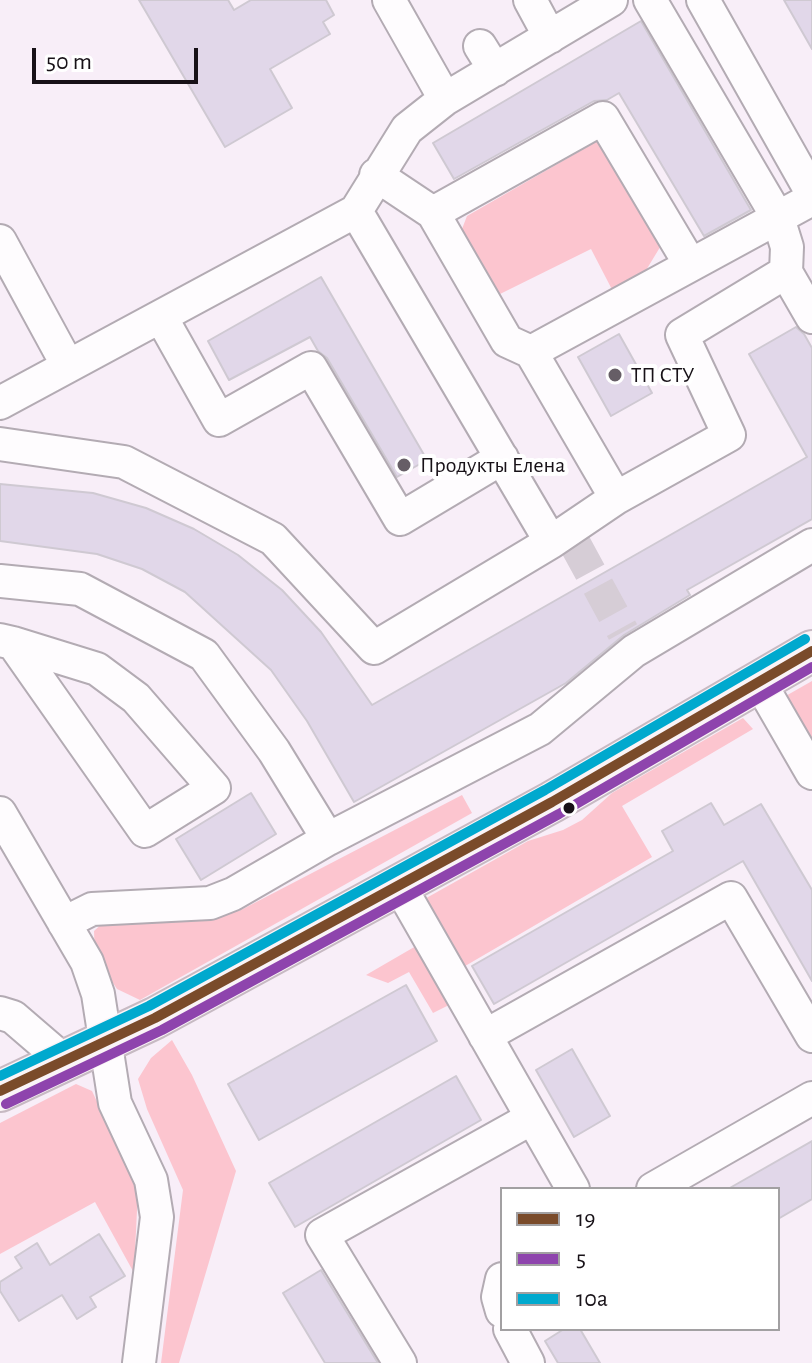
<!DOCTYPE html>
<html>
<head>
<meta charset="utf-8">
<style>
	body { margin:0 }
	#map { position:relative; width:812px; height:1363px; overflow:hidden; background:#f8eef8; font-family:"Alegreya Sans",sans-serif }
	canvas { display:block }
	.legend { position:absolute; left:500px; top:1187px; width:280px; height:144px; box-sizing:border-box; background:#fff; border:2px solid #a2a0a2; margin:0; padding:10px 14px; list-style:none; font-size:24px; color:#171117 }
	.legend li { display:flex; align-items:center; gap:16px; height:40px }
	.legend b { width:40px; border:2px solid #a2a0a2 }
	.scale { position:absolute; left:32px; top:48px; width:166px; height:36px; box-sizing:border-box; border:4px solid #171117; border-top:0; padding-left:10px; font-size:24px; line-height:28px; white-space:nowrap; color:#171117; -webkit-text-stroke:6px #fff; paint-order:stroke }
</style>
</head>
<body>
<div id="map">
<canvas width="812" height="1363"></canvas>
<ul class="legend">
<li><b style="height:10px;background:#7a4b2a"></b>19</li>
<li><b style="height:10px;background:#8e44ad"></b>5</li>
<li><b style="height:10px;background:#00a9ce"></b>10а</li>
</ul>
<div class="scale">50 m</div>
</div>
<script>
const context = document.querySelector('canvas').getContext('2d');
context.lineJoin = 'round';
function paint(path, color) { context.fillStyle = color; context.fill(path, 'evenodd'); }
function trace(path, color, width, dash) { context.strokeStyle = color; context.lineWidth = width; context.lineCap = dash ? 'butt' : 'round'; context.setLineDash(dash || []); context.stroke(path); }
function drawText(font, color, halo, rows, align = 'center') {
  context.font = font + ' "Alegreya Sans",sans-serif'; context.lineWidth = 8; context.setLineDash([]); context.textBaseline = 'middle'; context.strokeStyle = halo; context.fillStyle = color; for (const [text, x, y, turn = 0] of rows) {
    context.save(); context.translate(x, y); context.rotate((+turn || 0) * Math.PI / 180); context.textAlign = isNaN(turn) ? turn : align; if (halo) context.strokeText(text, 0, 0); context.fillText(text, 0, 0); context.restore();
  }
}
paint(new Path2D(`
	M606,136L665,239L631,295L619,303L591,249L500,294L462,229L467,216Z
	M812,681V761L777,701Z
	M743,718L753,729L622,806L652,857L460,969L421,901L528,841L563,830L582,820L612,793Z
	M462,795L472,813L140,1000L117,989L95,956L94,931L107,919L239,911Z
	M416,946L449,1005L433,1013L409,972L388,983L366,975Z
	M172,1040L192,1075L236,1171L179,1363H161L183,1190L147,1109L138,1079L151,1058Z
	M76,1084L92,1091L138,1189L134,1273L95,1202L0,1254V1123Z`), '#fcc5cf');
const building = new Path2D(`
	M139,0H228L234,10L251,0H326L334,15L323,22L330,34L270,69L292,108L225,147Z
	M784,0H812V49Z
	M641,21L751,210L704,236L619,93L607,100L594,101L454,179L433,143Z
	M321,277L427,460L397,477L327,358L318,351L310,337L229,380L208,341Z
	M796,327L804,334L812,348V519L687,590L690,595L624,635L566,683L354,802L307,721L271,670L185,592L142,569L97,554L0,541V484L93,493L146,508L194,529L238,555L282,590L321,632L372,705L807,457L749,354Z
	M619,334L652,393L611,416L578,357Z
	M251,793L276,834L201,880L176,839Z
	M711,803L724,825L761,804L812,890V981L743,861L494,1004L472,966L673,851L662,831Z
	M406,985L437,1041L259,1140L228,1084Z
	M572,1049L610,1116L574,1137L536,1070Z
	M456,1076L481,1120L295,1227L269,1183Z
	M812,1141V1199L778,1219V1189H728Z
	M99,1234L125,1276L90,1297L96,1307L77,1319L62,1295L19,1321L0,1291V1282L22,1268L15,1257L37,1243L50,1265Z
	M321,1270L378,1363H325L283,1293Z
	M564,1329H580L600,1363H558L545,1341Z`);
paint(building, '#e1d7e9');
trace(building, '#cfc9d2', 2);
trace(new Path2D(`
	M575,544L623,632`), '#d6cdd6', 32, [32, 16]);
const minor = new Path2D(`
	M389,0L445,99
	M530,0L550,37
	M703,0L812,193
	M480,46L495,70
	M376,175L433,213L507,341L531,352L812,199
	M356,211L551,542
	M433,213L603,118L690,264
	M0,241L68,366
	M786,272L812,317
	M161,317L219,420L311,368L400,519L502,458
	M531,352L616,498
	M0,403L356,211L407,129L445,99L611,0
	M0,444L124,462L273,539L374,648L551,542L616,498L729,435L682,335L786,272L787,247L778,218L650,0
	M0,581L80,589L204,655L274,751L328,839
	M0,640L13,643L97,669L136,698L214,788L145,831L13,643
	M760,683L812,773
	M0,813L87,962L98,994L115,1103L151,1180L157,1217L139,1363
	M399,885L573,1189
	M64,923L92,909L210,903L233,894L328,839L540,729L634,651L812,545
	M0,1013L13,1017L63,1060
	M485,1036L731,898L812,1036
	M653,1189L812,1098
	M502,1279L498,1297L502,1311
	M510,1329L528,1363
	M400,1363L322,1235L532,1118`);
const major = new Path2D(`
	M0,1091L155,1018L552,802L812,651`);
trace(minor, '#b3abb3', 36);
trace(major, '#c7bac3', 44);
trace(minor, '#fefcfe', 32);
trace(major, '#faf4f7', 40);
trace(new Path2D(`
	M0,1091L155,1018L552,802L812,651`), '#7a4b2a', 10);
trace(new Path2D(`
	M6,1104L162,1030L559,814L812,667`), '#8e44ad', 10);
trace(new Path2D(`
	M0,1076L149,1006L545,790L805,639`), '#00a9ce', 10);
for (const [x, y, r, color] of [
	[615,375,8,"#665e66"],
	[404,465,8,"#665e66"],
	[569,808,7,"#171117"]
]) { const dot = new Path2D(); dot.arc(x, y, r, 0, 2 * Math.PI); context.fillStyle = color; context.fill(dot); trace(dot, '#fff', 3); }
drawText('22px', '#171117', '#fff', [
	["ТП СТУ",631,375],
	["Продукты Елена",420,465]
], 'left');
</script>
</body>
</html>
